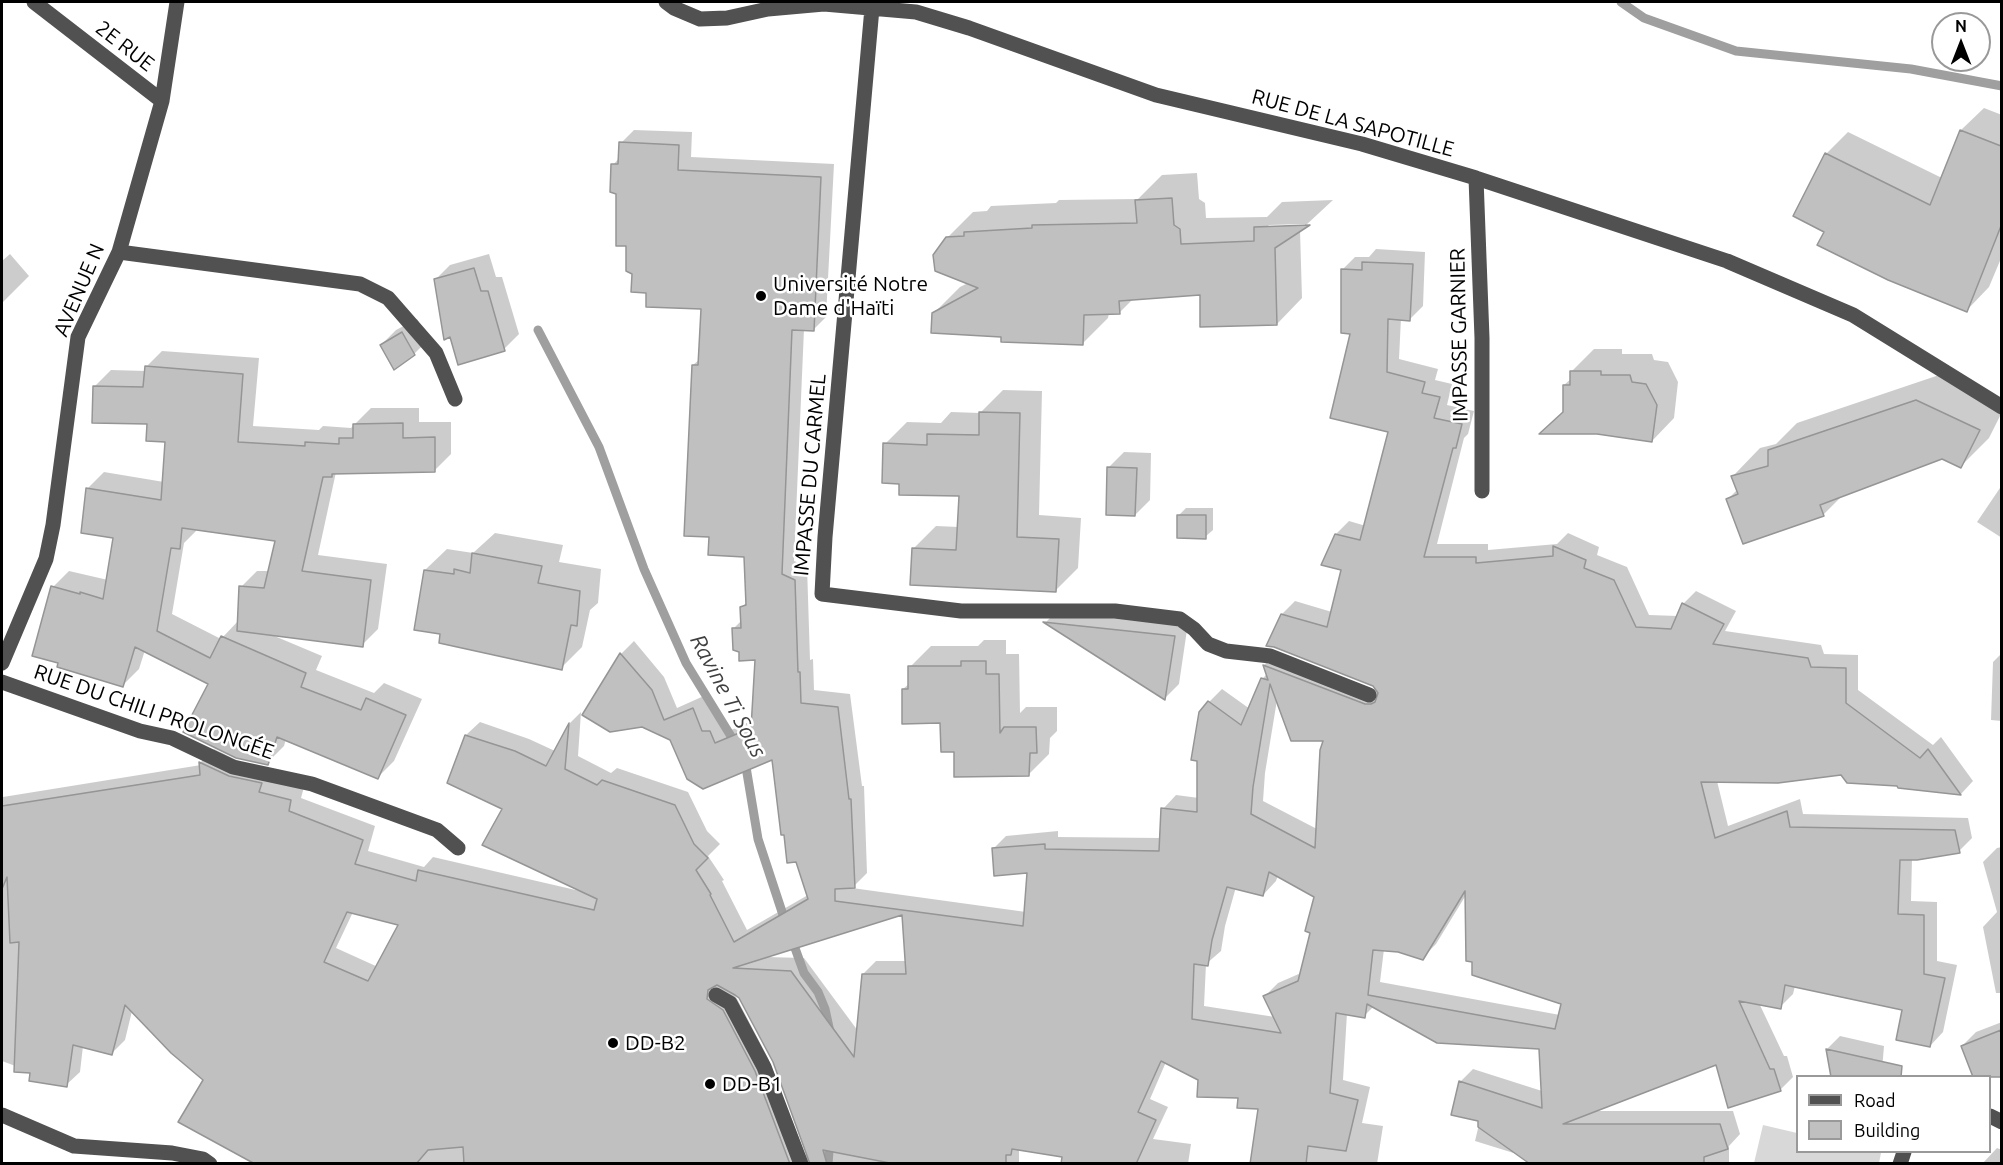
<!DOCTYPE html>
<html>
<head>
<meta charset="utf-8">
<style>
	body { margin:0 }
	#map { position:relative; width:2003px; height:1165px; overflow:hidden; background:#fff; font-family:Ubuntu,sans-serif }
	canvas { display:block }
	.frame { position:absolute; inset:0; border:3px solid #000; pointer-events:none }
	.legend { position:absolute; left:1796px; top:1075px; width:195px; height:78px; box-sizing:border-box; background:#fff; border:2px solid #999; margin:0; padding:8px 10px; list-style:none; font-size:18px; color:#000 }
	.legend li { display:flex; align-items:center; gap:12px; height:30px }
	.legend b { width:30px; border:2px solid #999 }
	.north { position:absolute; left:1931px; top:12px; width:60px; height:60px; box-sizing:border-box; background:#fff; border:2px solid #999; border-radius:50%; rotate:0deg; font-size:16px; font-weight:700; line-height:24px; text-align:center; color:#000 }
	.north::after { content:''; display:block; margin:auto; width:21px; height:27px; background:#000; clip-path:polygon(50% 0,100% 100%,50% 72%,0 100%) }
</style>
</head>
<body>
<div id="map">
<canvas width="2003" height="1165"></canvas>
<div class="frame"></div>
<ul class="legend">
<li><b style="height:8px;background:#515151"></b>Road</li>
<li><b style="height:16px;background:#c0c0c0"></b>Building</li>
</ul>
<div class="north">N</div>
</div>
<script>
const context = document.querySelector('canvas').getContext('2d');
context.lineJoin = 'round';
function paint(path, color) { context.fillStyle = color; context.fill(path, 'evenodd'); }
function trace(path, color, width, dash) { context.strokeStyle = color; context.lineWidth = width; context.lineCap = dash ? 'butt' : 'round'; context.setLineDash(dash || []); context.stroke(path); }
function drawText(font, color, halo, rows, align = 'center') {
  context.font = font + ' Ubuntu,sans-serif'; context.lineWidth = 5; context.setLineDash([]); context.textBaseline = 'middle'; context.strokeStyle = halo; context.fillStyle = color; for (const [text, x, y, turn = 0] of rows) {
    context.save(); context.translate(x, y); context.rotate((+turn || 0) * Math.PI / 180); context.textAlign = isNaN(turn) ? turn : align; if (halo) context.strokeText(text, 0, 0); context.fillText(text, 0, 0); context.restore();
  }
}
paint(new Path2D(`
	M1763,1125L1797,1133L1798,1152H1874L1881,1153L1879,1163H1754Z`), '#d8d8d8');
paint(new Path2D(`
	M1984,108L2002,115V256L1989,287L1967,310L1826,231V154L1848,132L1942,178L1961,130Z
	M634,130L692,132L691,157L834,164L826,317L813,330L804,329L794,561L807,566L810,660L813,659L814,690L850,694L862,786H864L867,873L852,888L1026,912L1029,871L993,849L1006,836L1058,831V837L1161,838L1163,809L1176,795L1199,798L1209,702L1222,689L1250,709L1262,679L1267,674L1264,665L1277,653L1379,691L1373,685L1282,614L1295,601L1332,612L1343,569L1336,534L1349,521L1366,526L1390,431L1352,332L1342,270L1355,257H1369L1376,249L1425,252L1423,306L1410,319L1401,318L1399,359L1438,369L1435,380L1452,384L1447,405L1474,411L1468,434L1464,438L1437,544H1488V550L1557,544L1568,533L1599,547L1597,555L1627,567L1649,615L1678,616L1683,604L1696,591L1736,611L1725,631L1821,645L1824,654L1858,655V690L1933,745L1941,737L1973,781L1961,794L1899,787V784L1842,774L1717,781L1728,826L1800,799L1803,814L1968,818L1972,838L1959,851L1912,858L1911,901L1937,902V961L1957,965L1943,1032L1930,1046L1904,1009L1795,986L1793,994L1780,1007L1759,1003L1784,1056H1787L1793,1077L1780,1090L1717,1063L1592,1111H1733L1740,1134L1729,1146V1164H1580L1520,1155L1475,1141L1480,1120L1460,1082L1473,1069L1542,1091L1540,1048L1374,1006L1364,1016L1347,1013L1343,1080L1370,1087L1362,1123L1383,1126L1377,1164H1252L1260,1108L1166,1062L1150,1099L1168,1107L1153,1139L1191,1144L1188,1164H1063L1064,1156L1019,1149V1164H258L205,1080L132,1011L125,1040L112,1053L83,1046L80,1072L66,1085L2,1061V794L3,797L201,765V762L214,749L243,763L304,787L301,798L375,826L368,851L424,867L433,857L580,891L504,809L449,782L466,735L480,722L529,739L555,751L570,723L581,712L578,756L611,773L617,768L688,792L707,831L720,844L708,856L724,880L722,881L747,930L808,895L773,758L671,739L642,726L584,715L621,654L634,641L664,677L677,708L706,695L716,718H724L729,731L753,720L756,659L733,629L742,620V607L747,602L746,556L711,535L693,365L700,359L702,308L648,291L634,273L613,165L620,157L621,143ZM1277,700L1325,740L1317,829L1263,801L1265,773ZM1278,875L1316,897L1312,931L1301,973L1278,983L1265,996L1275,1017L1204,1006L1206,964L1221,951L1225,926L1236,887L1263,895L1276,881ZM1466,895L1563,1003L1560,1015L1380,982L1384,949L1399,950L1422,958L1436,944ZM353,912L400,924L378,967L336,948ZM903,913L907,961H876L863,974L858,1031L804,958L767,957ZM734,993L739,997L774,1062L812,1160L805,1154L768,1058Z
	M1197,173L1199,199L1205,203L1206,218L1267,217L1282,202L1333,200L1305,226V224L1269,225L1266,228L1300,230L1302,298L1277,324L1201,293L1134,298L1119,313H1109L1108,318L1083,343L1003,336L934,313L960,287L968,283L947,238L973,212L987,211L991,206L1056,203L1059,200L1138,199L1162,175Z
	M10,254L29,276L2,303V261Z
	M489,254L496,277H502L519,334L504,349L451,334L435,280L450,265Z
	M417,319L429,339L414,354L381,345L396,330Z
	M1594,349H1622V354H1652L1654,360L1668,362L1678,382L1674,418L1652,441L1564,411V385L1572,378V371Z
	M162,351L259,358L253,426L319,430L323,426L351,428L371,408H419V422H451V454L435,470L336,472L318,555L387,564L378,629L362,645L272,635L322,656L316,670L374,693L384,683L422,699L394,761L378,777L286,739L284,746L267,763L210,683L145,650L139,669L122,686L53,587L69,571L108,580L115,537L87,489L104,472L164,482L167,441L149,423L95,386L111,370L146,371V367ZM196,529L276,539L269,571H257L241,587L239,620L221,639L172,614L184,543L196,531Z
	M1945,373L2002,412L1989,438L1961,466L1942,457L1843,495L1823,515L1728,499L1738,489L1733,476L1760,448L1776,444L1797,423Z
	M1003,390L1042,391L1039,515L1081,518L1078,568L1055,591L914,548L936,526L959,527L961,495L901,483L885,444L907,422L941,423L951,412L980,413Z
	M1124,452L1151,453L1150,500L1135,515L1109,467Z
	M2002,485V538L1977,522Z
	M1186,508H1213V530L1205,537L1179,515Z
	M495,533L563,545L559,562L601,569L598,603L590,610L582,647L561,668L442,632L425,570L447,549L473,553Z
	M1059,609L1188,623L1179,684L1165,698L1046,622Z
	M984,640H1006V654H1019L1020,713L1026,707H1057V731L1050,738L1049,754L1028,775L956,751L942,722L903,689L910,683V667L931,646H978Z
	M2002,653V721L1991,720L1993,662Z
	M2002,847V993H1996L1983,927L1997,912L1983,862L1997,848Z
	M2002,1022V1083L1996,1068L1962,1046L1976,1032Z
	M1840,1036L1884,1046L1882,1070L1832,1076L1827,1049Z
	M1997,1148L2002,1150V1164H1982Z`), '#0003');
trace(new Path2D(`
	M1621,2L1644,18L1736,51L1911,69L2002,86
	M538,330L599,447L644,569L686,663L737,746
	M745,761L758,839L786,924
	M791,937L804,973L818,992L825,1009L830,1032
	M828,1164L830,1139`), '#9f9f9f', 9);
const building = new Path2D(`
	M1960,130L2001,146V226L1967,312L1888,280L1817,245L1824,232L1793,216L1825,153L1930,205Z
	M619,142L679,145L678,170L821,177L814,331L792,330L782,574L795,580L798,672H800L801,703L838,707L849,799H851L855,888L835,889V901L1023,926L1027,873L994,876L992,848L1045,844V849L1159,851L1161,808L1197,812V761L1191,760L1199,712L1208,701L1241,725L1261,678L1268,680L1263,665L1365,704H1371L1375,702L1378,693L1373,686L1274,647L1266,646L1281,614L1327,627L1341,570L1321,565L1335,534L1360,540L1388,432L1330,418L1350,334L1341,333V269L1362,270V262L1413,264L1410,321L1388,319L1387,372L1425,382L1422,393L1440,397L1434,418L1462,424L1456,448H1453L1424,557H1476V563L1553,556V546L1586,560L1584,568L1614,580L1636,627L1671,629L1682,603L1724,624L1713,644L1808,658L1811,667L1846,668V703L1920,758L1928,749L1961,795L1898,788L1897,786L1847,783L1841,775L1778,783L1701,782L1715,838L1787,811L1790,827L1955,830L1960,853L1917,860H1900L1898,914L1924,915V974L1945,978L1930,1047L1896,1040L1902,1010L1785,985L1781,1009L1739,1001L1770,1069H1774L1781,1091L1728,1108L1716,1065L1563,1124H1720L1728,1149L1704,1157V1164H1530L1478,1127V1121L1451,1115L1459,1081L1542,1108L1539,1049L1437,1043L1367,1004L1365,1018L1336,1013L1330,1093L1358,1100L1346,1151L1308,1146L1306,1164H1250L1258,1109L1237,1108L1238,1098L1197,1097L1198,1080L1161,1061L1138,1112L1156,1120L1136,1164H1061L1062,1157L1012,1149L1011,1155H1006V1164H895L823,1150L827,1164H810L773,1062L739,998L735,995L717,985L708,990L707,999L723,1010L755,1071L790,1164H464L463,1147L428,1150L416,1164H255L178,1122L203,1080L171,1053L125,1005L112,1055L73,1045L67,1087L29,1081L30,1073L14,1072L19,942L10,943L7,877L2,889V806L200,775L199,762L229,776L262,783L259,792L291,800L289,811L363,840L355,864L416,881L418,870L594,910L597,899L482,845L502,809L447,783L465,735L515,751L546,766L569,723L565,769L597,785L602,780L675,805L694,844L708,858L696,870L711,894L710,895L734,942L808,899L796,862L787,863L784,835H781L772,760L703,789L687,779L670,740L642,727L610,732L582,715L620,653L652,690L664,720L693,708L702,731H710L715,743L751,728L755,660L739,661V652L733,650L732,628H741L740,607L746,605L744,557L708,555L709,537L684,536L692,365H698L701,309L646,307V293L631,292L632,274L626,271V246H616V194L610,192L611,164H618ZM1270,684L1291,741H1323L1320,750L1315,848L1251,814L1253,787ZM1269,872L1314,897L1305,931L1310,933L1298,981L1263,996L1281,1033L1192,1019L1194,964L1208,966L1212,940L1227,887L1263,896ZM1465,891L1466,961L1472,962V975L1561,1004L1555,1029L1368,995L1373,950L1398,952L1423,960ZM347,912L398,925L368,981L324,962ZM902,915L906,974H862L854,1057L791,971L733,968Z
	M1172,198L1174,225L1180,229L1181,244L1254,241V227L1310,225L1275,248L1277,325L1200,327V295L1119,301L1120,314L1084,315L1083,345L1001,342V337L931,333L932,313L978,288L935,271L933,255L946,237L964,236V232L1032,228V225L1137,223L1135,200Z
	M474,268L481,291H488L505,351L458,365L450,337L444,340L434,279Z
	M402,332L415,355L394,370L380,345Z
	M145,366L243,374L238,442L305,446V442L339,444V438H353V424L403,423V438L435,437V472L332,474V477H323L302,571L371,580L363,647L237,631L239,586L264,588L275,541L182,528L180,549L171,548L157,631L210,658L221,636L306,673L301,687L361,710L366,698L406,715L378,779L277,737L268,765L236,758L183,732L208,684L135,647L123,687L57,667L58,663L32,656L51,586L80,594V592L103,599L113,538L81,533L86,488L161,500L165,442L146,441L147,424L92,423L93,386L143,387Z
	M1570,371H1601V375H1630L1632,382L1646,384L1657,405L1652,442L1597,434H1539L1563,412V385H1570Z
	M1916,400L1980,430L1961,468L1942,459L1820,505L1824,516L1743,544L1726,499L1738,494L1731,476L1768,466V450Z
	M979,412L1020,413L1017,537L1059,539L1056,592L910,585L912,548L956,550L959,496L899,495V484L882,483L883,443L927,445V434L979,435Z
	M1107,467L1137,468L1135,516L1106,515Z
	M1177,515H1206V539L1177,538Z
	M472,553L542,566L538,583L580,591L577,626L571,625L562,670L439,643L440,634L414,630L424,570L454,574V569L470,573Z
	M1043,622L1175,636L1165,700Z
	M961,661H986V674H999L1000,733L1004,727H1036L1037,753H1030L1029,776L954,777V752H941L940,723L902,724V689H908V666H961Z
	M2001,1030V1077H1973L1961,1046Z
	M1826,1049L1902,1066L1901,1077H1831Z`);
paint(building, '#c0c0c0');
trace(building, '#959595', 1.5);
trace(new Path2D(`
	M34,2L162,101
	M666,2L674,8L700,19L727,18L768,9L824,4L916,12L969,28L1156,95L1362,144L1476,178L1727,261L1853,315L2002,407
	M872,8L825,537L822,594L961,611H1115L1180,619L1194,629L1208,644L1226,651L1270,656L1369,695
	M1476,178L1482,338V491
	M119,252L360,284L388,298L436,353L455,399
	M2,663L46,559L53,525L78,337L119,252L162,101L177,2
	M2,682L140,731L172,738L233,767L312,784L437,830L458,848
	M716,995L730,1003L764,1067L801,1164
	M2,1115L74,1146L172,1153L203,1159L210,1164
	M1990,1116L2002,1122
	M1900,1164L1904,1152`), '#515151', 15);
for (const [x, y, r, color] of [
	[761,296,6,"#000"],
	[613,1043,6,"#000"],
	[710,1084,6,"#000"]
]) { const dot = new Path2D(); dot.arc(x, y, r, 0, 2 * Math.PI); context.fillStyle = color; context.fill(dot); trace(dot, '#fff', 2); }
drawText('21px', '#000', '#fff', [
	["2E RUE",125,46,38],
	["RUE DE LA SAPOTILLE",1353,123,15],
	["AVENUE N",79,290,-67],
	["IMPASSE GARNIER",1459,335,-91],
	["IMPASSE DU CARMEL",810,475,-85],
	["RUE DU CHILI PROLONGÉE",154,712,19]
]);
drawText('21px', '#000', '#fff', [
	["Université Notre",773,284],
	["Dame d'Haïti",773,308],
	["DD-B2",625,1043],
	["DD-B1",722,1084]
], 'left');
drawText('italic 22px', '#404040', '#fff', [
	["Ravine Ti Sous",728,696,62]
]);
</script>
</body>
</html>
